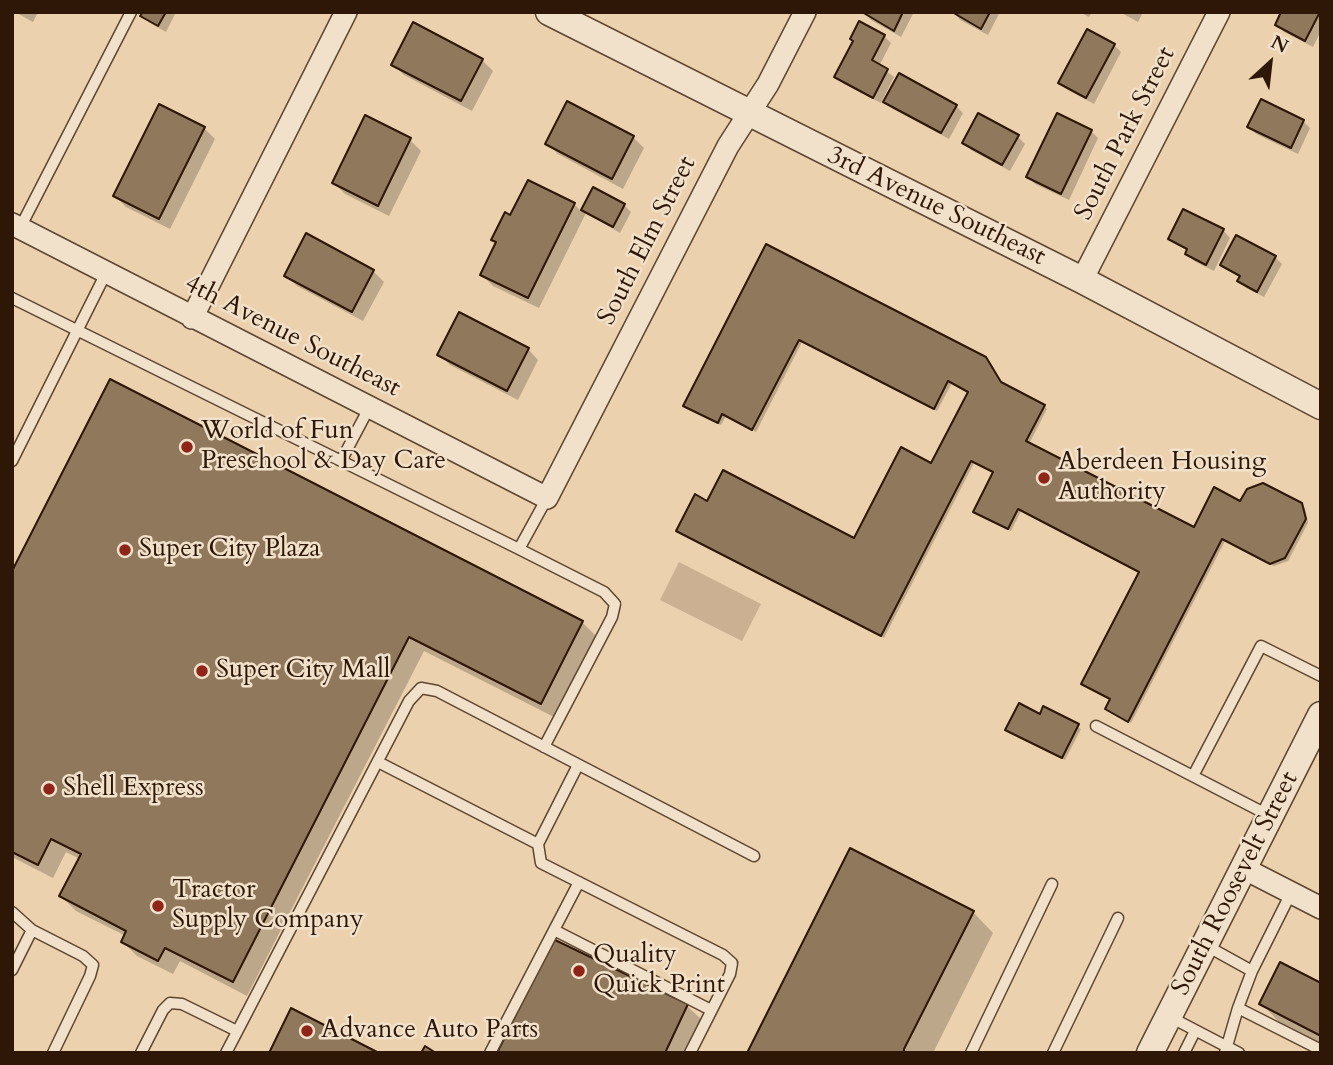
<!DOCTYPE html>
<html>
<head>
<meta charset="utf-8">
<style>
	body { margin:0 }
	#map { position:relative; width:1333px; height:1065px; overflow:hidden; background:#ebd1ad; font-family:Cardo,serif }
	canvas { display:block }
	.frame { position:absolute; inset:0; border:14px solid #2e1707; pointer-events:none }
	.north { position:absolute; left:1235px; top:28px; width:70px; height:70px; -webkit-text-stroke:5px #f2e1ca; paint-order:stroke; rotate:27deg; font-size:19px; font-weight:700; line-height:28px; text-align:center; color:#2e1707 }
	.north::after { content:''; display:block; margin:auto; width:24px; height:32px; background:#2e1707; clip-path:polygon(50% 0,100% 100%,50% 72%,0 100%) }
</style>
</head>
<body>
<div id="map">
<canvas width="1333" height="1065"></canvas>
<div class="frame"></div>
<div class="north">N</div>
</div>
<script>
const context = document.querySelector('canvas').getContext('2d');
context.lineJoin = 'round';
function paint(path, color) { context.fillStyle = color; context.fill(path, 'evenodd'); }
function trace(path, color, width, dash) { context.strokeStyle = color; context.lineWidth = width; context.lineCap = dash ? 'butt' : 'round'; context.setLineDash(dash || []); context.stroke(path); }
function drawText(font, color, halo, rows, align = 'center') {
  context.font = font + ' Cardo,serif'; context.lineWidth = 5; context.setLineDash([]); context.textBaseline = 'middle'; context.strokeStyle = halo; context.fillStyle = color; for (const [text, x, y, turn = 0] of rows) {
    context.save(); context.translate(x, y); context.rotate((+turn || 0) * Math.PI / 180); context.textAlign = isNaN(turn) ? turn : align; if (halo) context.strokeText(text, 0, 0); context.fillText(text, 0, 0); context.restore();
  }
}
paint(new Path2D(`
	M679,562L761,604L742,641L660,600Z`), '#cbb191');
paint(new Path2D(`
	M15,12H38L33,22Z
	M145,12H176L166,32L150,23L143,16Z
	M864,12H914L901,37L871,20Z
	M954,12H1000L988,35L960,20Z
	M1080,12H1092L1089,17Z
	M1120,12H1143L1138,22Z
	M1283,12H1321V31L1313,47L1284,32L1277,24Z
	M884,36L891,43L879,66L894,77L881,103L844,84L836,77Z
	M1114,45L1121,52L1094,104L1068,90L1060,83Z
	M482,60L493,71L472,111L404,75L393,64Z
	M886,102L956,106L963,113L949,139L893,109Z
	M366,118L410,140L421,151L389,216L345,194L334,183Z
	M1303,121L1310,128L1298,154L1256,134L1249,127Z
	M204,128L215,139L170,229L126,207L115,196Z
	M1091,131L1098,138L1069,200L1035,184L1028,177Z
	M633,137L644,148L623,189L558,154L547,143Z
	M1018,137L1025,144L1010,171L971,150L964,143Z
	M594,189L624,205L631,212L620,233L586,213L539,308L493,286L482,275L497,244L493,240L574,204L582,212Z
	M1184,211L1223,230L1230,238L1214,271L1194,261L1187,254L1188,251L1170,239Z
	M767,246L1002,385L1044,406L1047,409L1029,444L1194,530L1241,503L1301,505L1305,508L1308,523L1288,561L1274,566L1225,541L1131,723L1107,709L1111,700L1083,684L1140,572L1021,511L1011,531L978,514L994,473L974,463L884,638L681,534L678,531L708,503L854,540L932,465L969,393L952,383L937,411L802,342L756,432L726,416L721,425L688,409Z
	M1275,257L1282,264L1264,297L1246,288L1239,281L1241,278L1222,265Z
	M373,271L384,282L363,321L297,286L286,275Z
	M528,349L538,360L518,400L450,365L439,354Z
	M12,575L582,622L597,637L556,718L424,651L247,996L180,961L173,974L137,956L123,942L126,936L76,911L61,896L80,859L66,852L53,878L12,857Z
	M1044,709L1081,729L1065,760L1010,732L1040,716Z
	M973,912L993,933L933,1053H749Z
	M554,941L687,1006L702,1020L686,1053H499Z
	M1321,985V1044L1281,1024L1261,1003Z`), '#0003');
const building = new Path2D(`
	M143,12H166L158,26L140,16Z
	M862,12H903L894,31Z
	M952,12H990L981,29Z
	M1281,12H1320L1305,41L1275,25Z
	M859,21L885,35L872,60L888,69L873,98L834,77L853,41L850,39Z
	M413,22L483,59L461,101L391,65Z
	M1087,29L1115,44L1086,98L1058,83Z
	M899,73L957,105L941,133L883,102Z
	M1261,99L1304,120L1291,148L1247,127Z
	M567,101L634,136L612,179L545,144Z
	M159,104L205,127L159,219L113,196Z
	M978,113L1019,135L1002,165L962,143Z
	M1057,113L1092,130L1061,194L1026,177Z
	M365,115L411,138L378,206L332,183Z
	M528,180L575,203L528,298L480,275L496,242L491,240L505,212L510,215Z
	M593,187L625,204L613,227L581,210Z
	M1183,209L1224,229L1206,265L1185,254L1187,249L1168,239Z
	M306,233L374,270L352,312L284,276Z
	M1236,235L1276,256L1257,292L1237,281L1240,276L1220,265Z
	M766,244L986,357L1001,382L1045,405L1026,441L1194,527L1214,487L1240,501L1247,489L1263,483L1302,503L1306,519L1285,558L1270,564L1222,539L1128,722L1105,709L1110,699L1081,684L1139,572L1018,509L1008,529L973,512L993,472L971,461L881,636L676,531L695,494L707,501L723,470L854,538L901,447L931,463L968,392L948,381L934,409L799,340L752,430L722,414L718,423L683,406Z
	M459,312L529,348L507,391L437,355Z
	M110,379L583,621L541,704L409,637L233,982L165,948L158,961L121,942L126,931L59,896L81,854L51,839L38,865L12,852V571Z
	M1019,703L1040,714L1043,706L1079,724L1062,758L1005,730Z
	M850,848L974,911L904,1049V1053H747Z
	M553,939L688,1004L665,1053H497Z
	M1280,962L1321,983V1036L1259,1004Z
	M291,1008L379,1053H269Z
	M425,1046L436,1053H421Z`);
paint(building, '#90785d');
trace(building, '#2e1707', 2);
const service = new Path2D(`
	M20,228L131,12
	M12,298L519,549L547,498
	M12,461L106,273
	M341,461L369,408
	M519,549L604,592L615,604L612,617L544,747
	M1096,726L1270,816
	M378,762L538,844L578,765
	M1193,776L1261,646L1321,676
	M538,844L541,863L723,955L732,963L730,974L690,1053
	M12,912L32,930L12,970
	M32,930L83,956L93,965L90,976L53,1053
	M554,930L711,1010
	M1205,945L1252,971
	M1238,1008L1252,971L1291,893
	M1170,1017L1239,1053
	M141,1053L163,1010L170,1003L182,1004L237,1031
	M226,1053L409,701L421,688L437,691L754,856
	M490,1053L579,882
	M971,1053L1052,884
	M1053,1053L1118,918
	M1184,1053L1195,1031
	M1225,1053L1238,1008L1321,1050`);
const minor = new Path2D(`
	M12,224L547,498L728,146L768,84L805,12
	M1082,280L1219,12
	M192,318L346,12
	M1243,868L1321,908`);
const tertiary = new Path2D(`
	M549,12L1082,280L1321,406
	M1150,1053L1321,715`);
trace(service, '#5d4630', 13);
trace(minor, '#5d4630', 24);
trace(tertiary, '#5d4630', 29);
trace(service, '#f2e1ca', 10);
trace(minor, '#f2e1ca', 21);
trace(tertiary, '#f2e1ca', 26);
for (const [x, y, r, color] of [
	[187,447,7,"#8f2418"],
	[1044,478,7,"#8f2418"],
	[125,550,7,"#8f2418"],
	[202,671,7,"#8f2418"],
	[49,789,7,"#8f2418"],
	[158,906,7,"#8f2418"],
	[579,971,7,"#8f2418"],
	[307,1031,7,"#8f2418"]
]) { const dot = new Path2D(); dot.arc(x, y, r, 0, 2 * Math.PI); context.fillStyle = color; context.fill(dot); trace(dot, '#f2e1ca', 2.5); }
drawText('26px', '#2e1707', '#f2e1ca', [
	["South Park Street",1126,134,-63],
	["3rd Avenue Southeast",936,207,26],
	["South Elm Street",648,241,-63],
	["4th Avenue Southeast",292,337,27],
	["South Roosevelt Street",1236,884,-63]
]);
drawText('26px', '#2e1707', '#f2e1ca', [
	["World of Fun",201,432],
	["Preschool & Day Care",201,462],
	["Aberdeen Housing",1058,463],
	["Authority",1058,493],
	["Super City Plaza",139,550],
	["Super City Mall",216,671],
	["Shell Express",63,789],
	["Tractor",172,891],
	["Supply Company",172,921],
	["Quality",593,956],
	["Quick Print",593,986],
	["Advance Auto Parts",321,1031]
], 'left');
</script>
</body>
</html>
